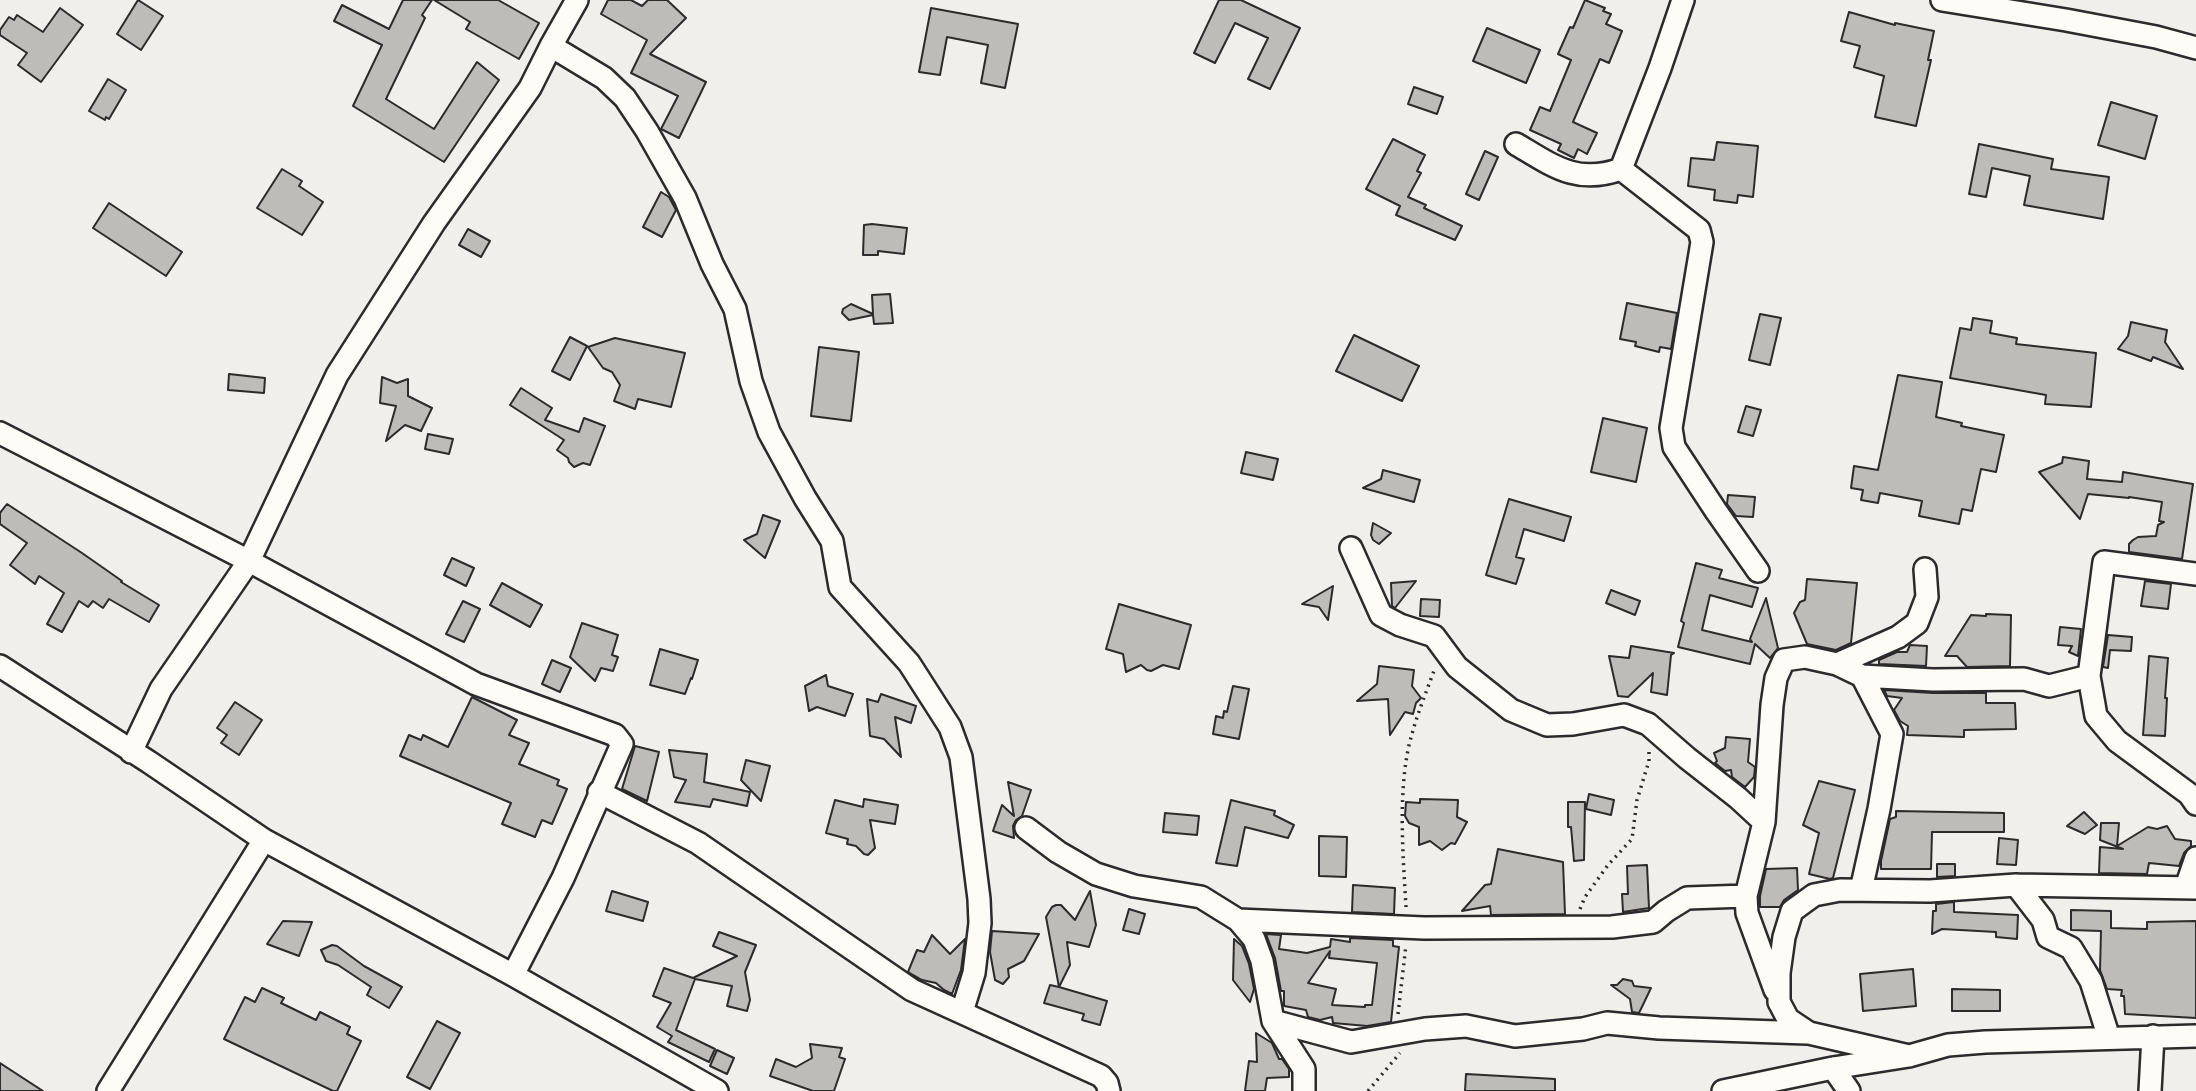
<!DOCTYPE html>
<html>
<head>
<meta charset="utf-8">
<style>
	body { margin:0 }
	canvas { display:block; background:#f0efeb }
</style>
</head>
<body>
<canvas width="2196" height="1091"></canvas>
<script>
const context = document.querySelector('canvas').getContext('2d');
context.lineJoin = 'round';
function paint(path, color) { context.fillStyle = color; context.fill(path, 'evenodd'); }
function trace(path, color, width, dash) { context.strokeStyle = color; context.lineWidth = width; context.lineCap = dash ? 'butt' : 'round'; context.setLineDash(dash || []); context.stroke(path); }
const building = new Path2D(`
	M138,0L163,16L141,50L117,34Z
	M403,0H432L422,15L425,18L386,99L434,129L477,62L499,80L444,162L353,106L382,45L334,21L342,5L389,29Z
	M434,0H498L539,23L519,59L466,29L470,22Z
	M608,0H631L642,6L648,0H667L686,18L650,54L706,82L679,138L661,129L678,96L631,73L647,40L601,14Z
	M1219,0H1241L1300,28L1270,89L1248,79L1268,38L1235,23L1215,63L1194,53Z
	M1585,0L1605,8L1603,11L1611,14L1606,24L1622,31L1609,63L1600,59L1573,122L1597,133L1587,154L1578,149L1574,158L1558,150L1561,144L1530,130L1540,107L1550,111L1571,60L1558,54L1570,27L1573,28Z
	M60,8L83,25L41,82L18,65L27,53L0,35V30L9,17L14,20L17,15L43,32Z
	M931,8L1018,24L1005,88L981,83L988,45L947,37L940,75L919,72Z
	M1849,12L1895,25V23L1934,31L1928,60H1931L1916,126L1875,117L1884,76L1854,67L1860,46L1841,41Z
	M1487,28L1540,50L1526,83L1473,61Z
	M108,79L126,90L109,119L106,117L105,120L89,111Z
	M1414,87L1443,97L1437,114L1408,104Z
	M2111,102L2157,116L2145,159L2098,145Z
	M1393,139L1425,155L1417,171L1421,173L1408,197L1426,205L1424,208L1462,226L1455,240L1396,215L1400,206L1366,189Z
	M1717,142L1758,146L1753,197L1738,195L1737,203L1714,200L1715,190L1688,186L1691,158L1714,160Z
	M1979,144L2053,159L2051,169L2109,177L2103,219L2024,205L2030,176L1992,168L1986,197L1969,194Z
	M1485,151L1498,157L1479,200L1466,194Z
	M282,169L302,181L299,186L323,202L302,235L257,208Z
	M661,192L669,197L676,210L662,237L643,227Z
	M109,203L182,252L166,276L93,228Z
	M872,224L907,228L904,254L878,251V255H863L864,225Z
	M468,229L490,241L481,257L459,245Z
	M890,294L893,323L874,324L873,315L849,320L842,313L843,309L851,304L873,314L872,295Z
	M1627,303L1677,313L1671,349L1660,347L1659,352L1635,346L1636,342L1620,339Z
	M1760,314L1781,318L1770,365L1749,360Z
	M1973,318L1992,321L1990,333L2017,338L2016,344L2096,353L2091,407L2045,404L2046,395L1950,378L1960,328L1971,330Z
	M2131,322L2167,330L2165,342L2183,369L2153,357L2151,361L2118,349L2128,336Z
	M1354,335L1419,366L1402,401L1336,371Z
	M570,337L587,346L570,380L552,371Z
	M615,338L685,353L671,407L638,399L635,409L614,401L620,385L612,372L603,368L588,347Z
	M819,347L859,352L851,421L811,416Z
	M229,374L265,378L264,393L228,390Z
	M1898,375L1942,382L1936,417L1962,423L1961,426L2004,435L1996,472L1981,469L1972,511L1962,509L1959,524L1919,516L1922,501L1880,493L1878,503L1861,500L1863,490L1851,488L1854,466L1878,470Z
	M382,377L397,383L408,379V396L432,408L421,431L405,425L386,441L396,406L380,403Z
	M521,388L552,408L545,420L579,432L584,418L605,426L590,465L583,463L574,467L569,462L568,458L557,450L564,440L510,405Z
	M1746,406L1761,410L1753,436L1738,432Z
	M1603,418L1647,428L1636,482L1591,472Z
	M428,434L453,439L449,454L425,449Z
	M1246,452L1278,459L1273,480L1241,473Z
	M2063,457L2089,461L2087,479L2122,482L2123,472L2193,484L2182,559L2129,552V544L2133,540L2138,537L2156,536L2158,525L2164,522L2159,521L2162,502L2129,497V498L2088,494L2080,519L2039,472L2062,463Z
	M1383,470L1420,480L1414,502L1363,488L1381,479Z
	M1728,495L1755,497L1753,517L1736,516L1727,504Z
	M1509,499L1571,517L1564,541L1524,529L1516,557L1524,559L1516,584L1486,575Z
	M7,504L82,553L122,581L121,582L159,605L149,622L109,599L103,608L93,601L88,607L79,601L62,632L47,624L64,593L39,576L35,584L10,565L27,543L0,524V513Z
	M763,515L780,521L765,558L744,540L757,534Z
	M1373,523L1391,533L1379,544L1373,540L1371,535Z
	M452,558L474,568L466,586L444,575Z
	M1696,563L1722,570L1719,578L1758,588L1752,607L1710,595L1702,630L1752,642L1750,639L1766,598L1778,648L1770,658L1755,644L1750,664L1678,647L1684,623L1681,621Z
	M1807,579L1857,583L1851,643L1836,650L1807,644L1794,613L1800,602L1805,600Z
	M1416,581L1395,608L1392,606L1391,583Z
	M2145,581L2171,584L2168,609L2141,606Z
	M502,583L542,605L530,627L490,605Z
	M1333,586L1328,620L1319,607L1302,604Z
	M1611,590L1640,601L1635,615L1606,603Z
	M1421,599L1440,600L1439,617L1420,616Z
	M463,601L480,609L464,642L446,634Z
	M1119,604L1191,625L1179,669L1163,665L1151,671L1147,670L1141,665L1126,672L1123,654L1106,649Z
	M1986,614L2011,615L2010,666L1967,667L1957,656H1945L1971,615L1986,616Z
	M582,623L618,635L612,655L618,657L613,671L601,668L595,681L570,657Z
	M2060,627L2081,629L2078,656L2069,652L2072,646L2058,645Z
	M2108,635L2132,637L2131,651L2110,650L2108,668L2103,667Z
	M1910,645L1927,646L1926,666L1879,664V660L1897,652H1907Z
	M1631,646L1674,653L1671,655L1667,695L1651,692L1653,673L1628,697L1618,696L1609,656L1629,658Z
	M660,649L698,660L692,679L691,678L685,694L650,685Z
	M2149,656L2168,658L2165,698H2167L2165,736L2143,735Z
	M552,660L571,668L560,692L542,684Z
	M1379,666L1414,670L1412,686L1421,698L1416,703L1413,714L1405,712L1390,735L1388,699L1357,701L1377,684Z
	M826,675L828,686L853,694L845,716L817,707L809,711L805,686Z
	M1233,686L1249,689L1239,739L1213,734L1216,716L1223,718L1224,711L1227,712Z
	M1884,690L1933,693H1986V703H2015L2016,729L1964,730V737L1907,735L1908,726L1900,721L1894,710L1902,698L1887,696Z
	M881,694L916,706L911,723L895,717L901,757L884,739L870,736L867,699L878,702Z
	M472,697L517,720L509,735L529,743L519,764L559,780L557,785L567,789L552,824L542,820L535,837L502,824L511,803L400,756L409,735L421,740L423,735L448,747Z
	M235,702L262,720L239,755L221,743L227,735L217,728Z
	M1726,737L1750,739L1748,762L1755,767L1754,777L1745,787L1732,777L1731,770L1725,771L1715,763L1717,761L1714,753L1725,748Z
	M635,746L659,752L647,801L622,789Z
	M669,750L707,754L704,782L750,792L747,806L713,799L710,807L675,802L686,780L674,777Z
	M746,760L770,766L761,801L741,780Z
	M1819,781L1855,790L1833,878L1830,879L1809,874L1819,833L1803,825Z
	M1008,782L1031,790L1022,816L1016,820L1013,826L1014,838L993,831L1002,805L1014,816Z
	M1589,794L1614,800L1611,815L1586,809Z
	M864,799L898,805L895,824L870,820L875,848L868,855L864,854L856,846L847,844L848,839L826,833L835,800L863,807Z
	M1420,799L1458,800L1457,817L1467,822L1455,844L1451,843L1442,850L1430,841L1419,845V827L1409,823L1405,816L1406,802L1420,803Z
	M1231,800L1275,811L1274,815L1294,825L1288,838L1245,827L1237,866L1216,863Z
	M1568,802H1585L1584,860L1574,861L1571,827H1568Z
	M1896,811L2004,813V832H1932L1931,869H1881V861L1890,819L1896,817Z
	M2084,812L2097,825L2085,834L2067,826Z
	M1165,813L1199,816L1197,835L1163,832Z
	M2101,823H2119L2117,846L2148,827L2157,829L2167,826L2175,839L2191,841V846L2184,853L2179,866L2149,863L2147,874L2099,873L2100,847L2123,849L2100,840Z
	M1319,836L1347,837L1346,877L1319,876Z
	M1999,838L2018,840L2016,865L1997,864Z
	M1498,849L1563,862L1565,914L1491,915L1490,906L1462,911L1485,885L1491,884Z
	M1937,864H1955V876L1937,877Z
	M1647,865L1649,908L1623,912L1622,894H1628L1627,866Z
	M1797,868L1798,890L1784,900L1780,907H1760V896L1766,869Z
	M1353,885L1395,888L1394,914L1352,912Z
	M612,891L648,902L643,921L606,911Z
	M1090,891L1096,925L1089,947L1067,942L1070,965L1059,987L1107,1001L1100,1025L1082,1020L1084,1014L1044,1003L1050,985L1059,987L1046,917L1052,907L1056,905H1061L1075,920Z
	M1954,902V912L2018,915L2017,939L1996,937V932L1942,929L1932,934L1933,911H1936V904Z
	M1129,909L1145,914L1139,934L1123,930Z
	M2071,910L2111,911V928L2147,929V922L2196,921V1018L2125,1014L2124,996H2121L2122,990L2107,989L2100,970L2101,931L2071,930Z
	M283,921L312,922L299,956L267,944Z
	M992,931L1039,934L1024,961L1008,969L1009,977L1003,984L995,980L990,952Z
	M719,932L756,945L745,972L750,1000L747,1011L727,1006L732,986L695,979L676,1030L715,1049L709,1062L668,1042L672,1036L657,1027L671,1003L653,996L664,968L693,978L737,956L713,946Z
	M1266,934L1281,935L1279,949L1307,953L1330,947L1331,939L1350,942V938L1393,940V946L1399,947L1391,1022L1367,1026L1333,1023L1332,1017L1320,1020L1308,1017L1306,1010L1284,1006V991H1281L1275,958ZM1330,951L1329,958L1377,963L1372,1005H1365V1007L1332,1005L1336,989L1308,983Z
	M932,935L950,954L965,939L961,970L952,994L944,990L936,983L922,980L908,972L917,950L924,952Z
	M1234,939L1242,946L1249,964L1254,989L1250,1002L1233,980Z
	M332,945L337,946L364,966L402,987L389,1008L367,995L371,987L338,965L326,961L321,950Z
	M1913,969L1916,1006L1863,1011L1860,974Z
	M1623,979L1632,981L1634,986L1651,988L1639,1013L1632,1012L1630,999L1611,985H1617Z
	M262,988L284,998L281,1003L316,1020L320,1012L350,1027L347,1034L361,1041L337,1091H333L224,1039L245,997L255,1002Z
	M1952,989L2000,990V1011H1952Z
	M437,1021L460,1033L430,1089L407,1077Z
	M1256,1033L1272,1043L1279,1059H1282L1289,1069V1077L1267,1078L1265,1091H1245L1249,1061L1257,1062Z
	M810,1044L842,1048L839,1057L845,1059L834,1091H813L770,1076L776,1059L796,1067L812,1058Z
	M717,1050L734,1058L727,1074L710,1066Z
	M0,1063L43,1091H0Z
	M1466,1074L1555,1079V1091H1465Z`);
paint(building, '#bdbcb8');
trace(building, '#2b2b2b', 2);
const street = new Path2D(`
	M1683,0L1660,68L1621,169L1699,230L1702,242L1671,428L1674,447L1716,511L1758,571
	M1942,0L2066,20L2156,37L2196,48
	M551,46L604,78L625,98L647,131L685,198L712,264L735,309L751,381L769,432L805,498L832,541L840,587L909,663L950,727L961,757L979,899L980,923L974,973L962,1012
	M1516,144C1553,166 1577,185 1621,169
	M0,433L249,561L476,684L615,735L622,744L563,878L513,975
	M1351,548L1381,615L1400,625L1434,636L1457,667L1511,710L1547,725L1573,724L1624,715L1648,724L1687,758L1738,798L1764,822
	M2196,574L2104,562L2089,676L2096,716L2117,741L2189,794L2196,804
	M1837,664L1862,676L1933,680L2024,679L2049,686L2089,676
	M0,666L149,762L264,840L513,975L717,1091
	M131,752L161,689L249,561L337,375L434,223L530,88L551,46L577,0
	M599,792L698,843L912,990L1101,1076L1107,1083L1109,1091
	M1026,828L1058,852L1096,874L1134,886L1201,897L1238,920L1254,939L1262,961L1273,1021L1304,1069V1091
	M2016,885L2043,920L2048,937L2071,948L2091,981L2109,1038
	M2186,887L2196,858
	M1861,890L1879,809L1892,734L1862,676
	M1238,920L1424,928L1612,927L1653,922L1666,911L1687,898L1746,896
	M1775,990L1747,913L1746,896L1764,822L1772,705L1776,678L1784,660L1805,657L1837,664L1898,637L1917,623L1927,597L1925,569
	M1273,1021L1351,1042L1425,1029L1466,1026L1515,1036L1583,1029L1607,1023L1659,1028L1807,1033
	M1909,1056L1809,1033L1788,1019L1779,1002V973L1784,937L1792,911L1814,895L1840,890L1930,891L2016,885L2196,888
	M1833,1068L1849,1091
	M108,1091L264,840
	M1723,1091L1833,1068L1909,1056L1948,1045L1985,1042L2196,1036
	M2150,1091L2153,1036`);
trace(street, '#2b2b2b', 26);
trace(new Path2D(`
	M1406,907C1403,855 1397,784 1412,734C1418,712 1427,690 1435,668
	M1580,909L1585,897L1608,865L1632,839L1637,800L1649,761V751
	M1398,1014L1406,945
	M1368,1091L1400,1053`), '#2b2b2b', 3.5, [2, 5]);
trace(street, '#fdfcf7', 21);
</script>
</body>
</html>
